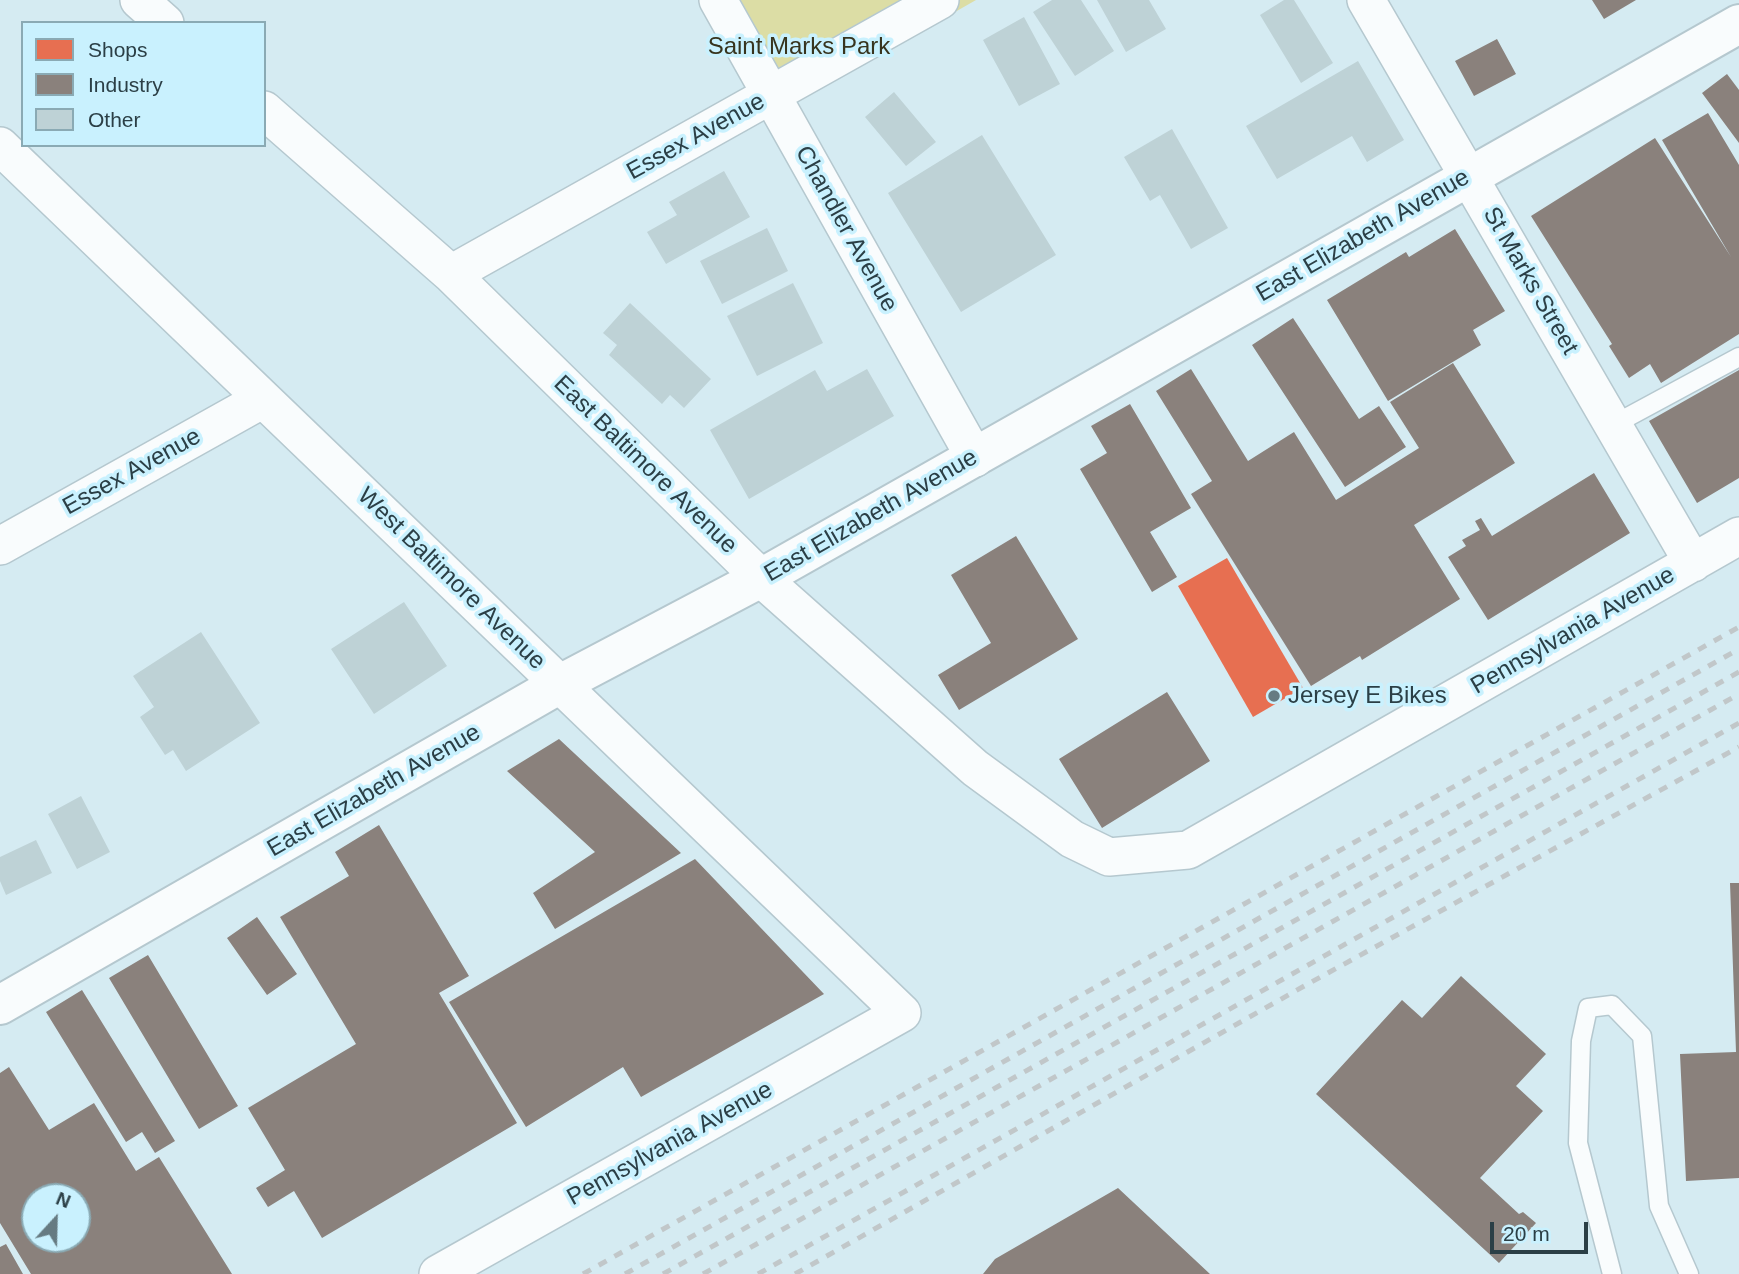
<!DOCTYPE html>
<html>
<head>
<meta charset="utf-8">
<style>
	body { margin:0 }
	#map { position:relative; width:1739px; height:1274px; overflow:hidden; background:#d5ebf2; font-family:Arial,sans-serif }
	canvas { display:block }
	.legend { position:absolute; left:21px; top:21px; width:245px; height:126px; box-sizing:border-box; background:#c9f1fe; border:2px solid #8aaab4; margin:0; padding:9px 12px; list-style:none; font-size:21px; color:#2b3f46 }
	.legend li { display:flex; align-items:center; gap:14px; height:35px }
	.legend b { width:35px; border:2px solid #8aaab4 }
	.north { position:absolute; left:21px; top:1183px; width:70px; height:70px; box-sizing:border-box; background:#c9f1fe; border:2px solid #8aaab4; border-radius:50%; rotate:22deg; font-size:19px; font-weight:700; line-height:28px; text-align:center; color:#2b3f46 }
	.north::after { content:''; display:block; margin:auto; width:24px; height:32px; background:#667b82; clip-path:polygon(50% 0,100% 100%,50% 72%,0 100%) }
	.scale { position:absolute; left:1490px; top:1222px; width:98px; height:32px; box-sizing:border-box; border:4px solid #2b3f46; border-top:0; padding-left:9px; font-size:21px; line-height:24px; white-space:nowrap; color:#2b3f46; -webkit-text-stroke:5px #c9f1fe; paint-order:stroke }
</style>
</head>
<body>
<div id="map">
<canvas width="1739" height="1274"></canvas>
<ul class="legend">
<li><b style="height:19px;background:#e76f51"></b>Shops</li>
<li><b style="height:19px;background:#8a817c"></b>Industry</li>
<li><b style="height:19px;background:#bed2d6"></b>Other</li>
</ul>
<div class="north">N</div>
<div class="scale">20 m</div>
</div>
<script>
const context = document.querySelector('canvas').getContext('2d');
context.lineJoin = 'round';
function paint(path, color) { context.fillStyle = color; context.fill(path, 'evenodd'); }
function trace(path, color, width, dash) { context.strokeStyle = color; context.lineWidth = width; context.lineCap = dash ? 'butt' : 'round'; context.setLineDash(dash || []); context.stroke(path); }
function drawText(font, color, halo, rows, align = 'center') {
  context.font = font + ' Arial,sans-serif'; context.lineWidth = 7; context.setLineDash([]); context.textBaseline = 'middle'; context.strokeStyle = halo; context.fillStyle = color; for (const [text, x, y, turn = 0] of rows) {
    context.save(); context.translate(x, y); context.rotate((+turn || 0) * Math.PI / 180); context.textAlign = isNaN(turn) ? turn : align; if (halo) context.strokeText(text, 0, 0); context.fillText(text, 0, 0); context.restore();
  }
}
paint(new Path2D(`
	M720,0H976L780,112Z`), '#dcdda5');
paint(new Path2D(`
	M1227,558L1303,688L1253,717L1178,586Z`), '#e76f51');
paint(new Path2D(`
	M1592,0H1636L1604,19Z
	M1497,39L1516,74L1474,96L1455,61Z
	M1727,74L1739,90V143L1702,93Z
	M1708,113L1739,165V334L1661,383L1650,364L1629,378L1609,346L1612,344L1531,216L1655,138L1731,257L1662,140Z
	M1455,229L1505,311L1473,330L1481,345L1388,401L1327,300L1406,252L1409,257Z
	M1293,318L1359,419L1379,406L1406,447L1345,487L1252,345Z
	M1453,363L1515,463L1414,525L1460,599L1362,660L1360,656L1311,686L1191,494L1212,481L1156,391L1191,369L1248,461L1294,432L1336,500L1419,448L1390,402Z
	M1739,370V478L1697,503L1649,421Z
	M1130,404L1191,508L1150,532L1177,577L1152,592L1080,469L1107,453L1091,426Z
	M1594,473L1630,533L1488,620L1448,557L1466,546L1462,540L1480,530L1475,521L1481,518L1492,536Z
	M1016,536L1078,639L959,710L938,675L991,643L951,575Z
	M1167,692L1210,761L1102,828L1059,759Z
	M559,739L681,853L555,929L533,893L595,852L507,771Z
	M379,825L469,976L439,993L517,1123L322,1238L294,1191L268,1207L256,1188L285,1170L248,1108L356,1044L280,917L349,876L335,852Z
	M695,859L824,994L641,1097L623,1067L526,1127L449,1002Z
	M1730,883H1739V1178L1686,1181L1680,1054L1736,1052Z
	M257,917L297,974L267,995L227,938Z
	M148,955L238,1106L199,1129L109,978Z
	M1461,976L1546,1054L1516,1086L1543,1111L1480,1178L1519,1214L1523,1212L1536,1223L1499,1263L1316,1094L1402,1000L1422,1018Z
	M82,990L175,1141L155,1153L142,1132L126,1142L46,1012Z
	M9,1067L49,1130L94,1103L136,1171L159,1157L232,1274H31L0,1223V1073ZM35,1197H77V1239H35Z
	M1118,1188L1210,1274H983L995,1259Z
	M6,1244L23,1274H0V1247Z`), '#8a817c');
paint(new Path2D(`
	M1052,0H1081L1114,51L1075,76L1033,12Z
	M1097,0H1149L1166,29L1126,52Z
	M1284,0H1294L1333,63L1301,83L1260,15Z
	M1024,17L1060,84L1019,106L983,40Z
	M1358,61L1404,140L1367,162L1352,136L1277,179L1246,126Z
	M894,92L936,142L906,166L865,117Z
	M1172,129L1228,228L1191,249L1160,195L1150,201L1124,157Z
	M982,135L1056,255L961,312L888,193Z
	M724,171L750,217L666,264L647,232L677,215L669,202Z
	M767,228L788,271L722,304L700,261Z
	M793,283L823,343L757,376L727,316Z
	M630,303L711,379L684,408L670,395L662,404L609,355L617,345L603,333Z
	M867,369L894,416L749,499L710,430L815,370L827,391Z
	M404,602L447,666L374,714L331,649Z
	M201,632L260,723L186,771L173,750L165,755L140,717L154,707L133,676Z
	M81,796L110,852L77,869L48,814Z
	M36,840L52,873L6,895L0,881V857Z`), '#bed2d6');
const service = new Path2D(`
	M1613,425L1739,357
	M1612,1274L1578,1143L1581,1041L1588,1008L1612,1005L1642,1036L1659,1206L1689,1274`);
const minor = new Path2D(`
	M139,0L165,23
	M718,0L975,458
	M1366,0L1693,563
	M264,110L451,274L761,578L975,768L1072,839L1109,857L1188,850L1739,536
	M0,146L902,1013L438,1274
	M451,274L940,0
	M0,546L263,399`);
const tertiary = new Path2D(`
	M0,1005L560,684L761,578L1739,24`);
trace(service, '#b5c8cf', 21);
trace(minor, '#b5c8cf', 40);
trace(tertiary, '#b5c8cf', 42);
trace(service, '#f9fcfd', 18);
trace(minor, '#f9fcfd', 37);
trace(tertiary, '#f9fcfd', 38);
trace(new Path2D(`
	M583,1274L1739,627
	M625,1274L1739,649
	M663,1274L1739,672
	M703,1274L1739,694
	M758,1274L1739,723
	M795,1274L1306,985L1739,747`), '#c1c7c9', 5, [9, 9]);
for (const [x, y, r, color] of [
	[1274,696,7,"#667b82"]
]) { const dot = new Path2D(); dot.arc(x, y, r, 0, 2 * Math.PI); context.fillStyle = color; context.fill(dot); trace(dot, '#c9f1fe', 2.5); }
drawText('24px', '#37341e', '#c9f1fe', [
	["Saint Marks Park",799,47]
]);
drawText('24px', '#2b3f46', '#c9f1fe', [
	["Essex Avenue",696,137,-29],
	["Chandler Avenue",846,229,61],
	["East Elizabeth Avenue",1363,236,-30],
	["St Marks Street",1530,281,60],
	["East Baltimore Avenue",645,465,44],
	["Essex Avenue",132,472,-29],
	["East Elizabeth Avenue",871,516,-30],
	["West Baltimore Avenue",451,579,44],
	["Pennsylvania Avenue",1573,631,-30],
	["East Elizabeth Avenue",374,791,-30],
	["Pennsylvania Avenue",670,1144,-29]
]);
drawText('24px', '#2b3f46', '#c9f1fe', [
	["Jersey E Bikes",1288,696]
], 'left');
</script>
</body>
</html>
